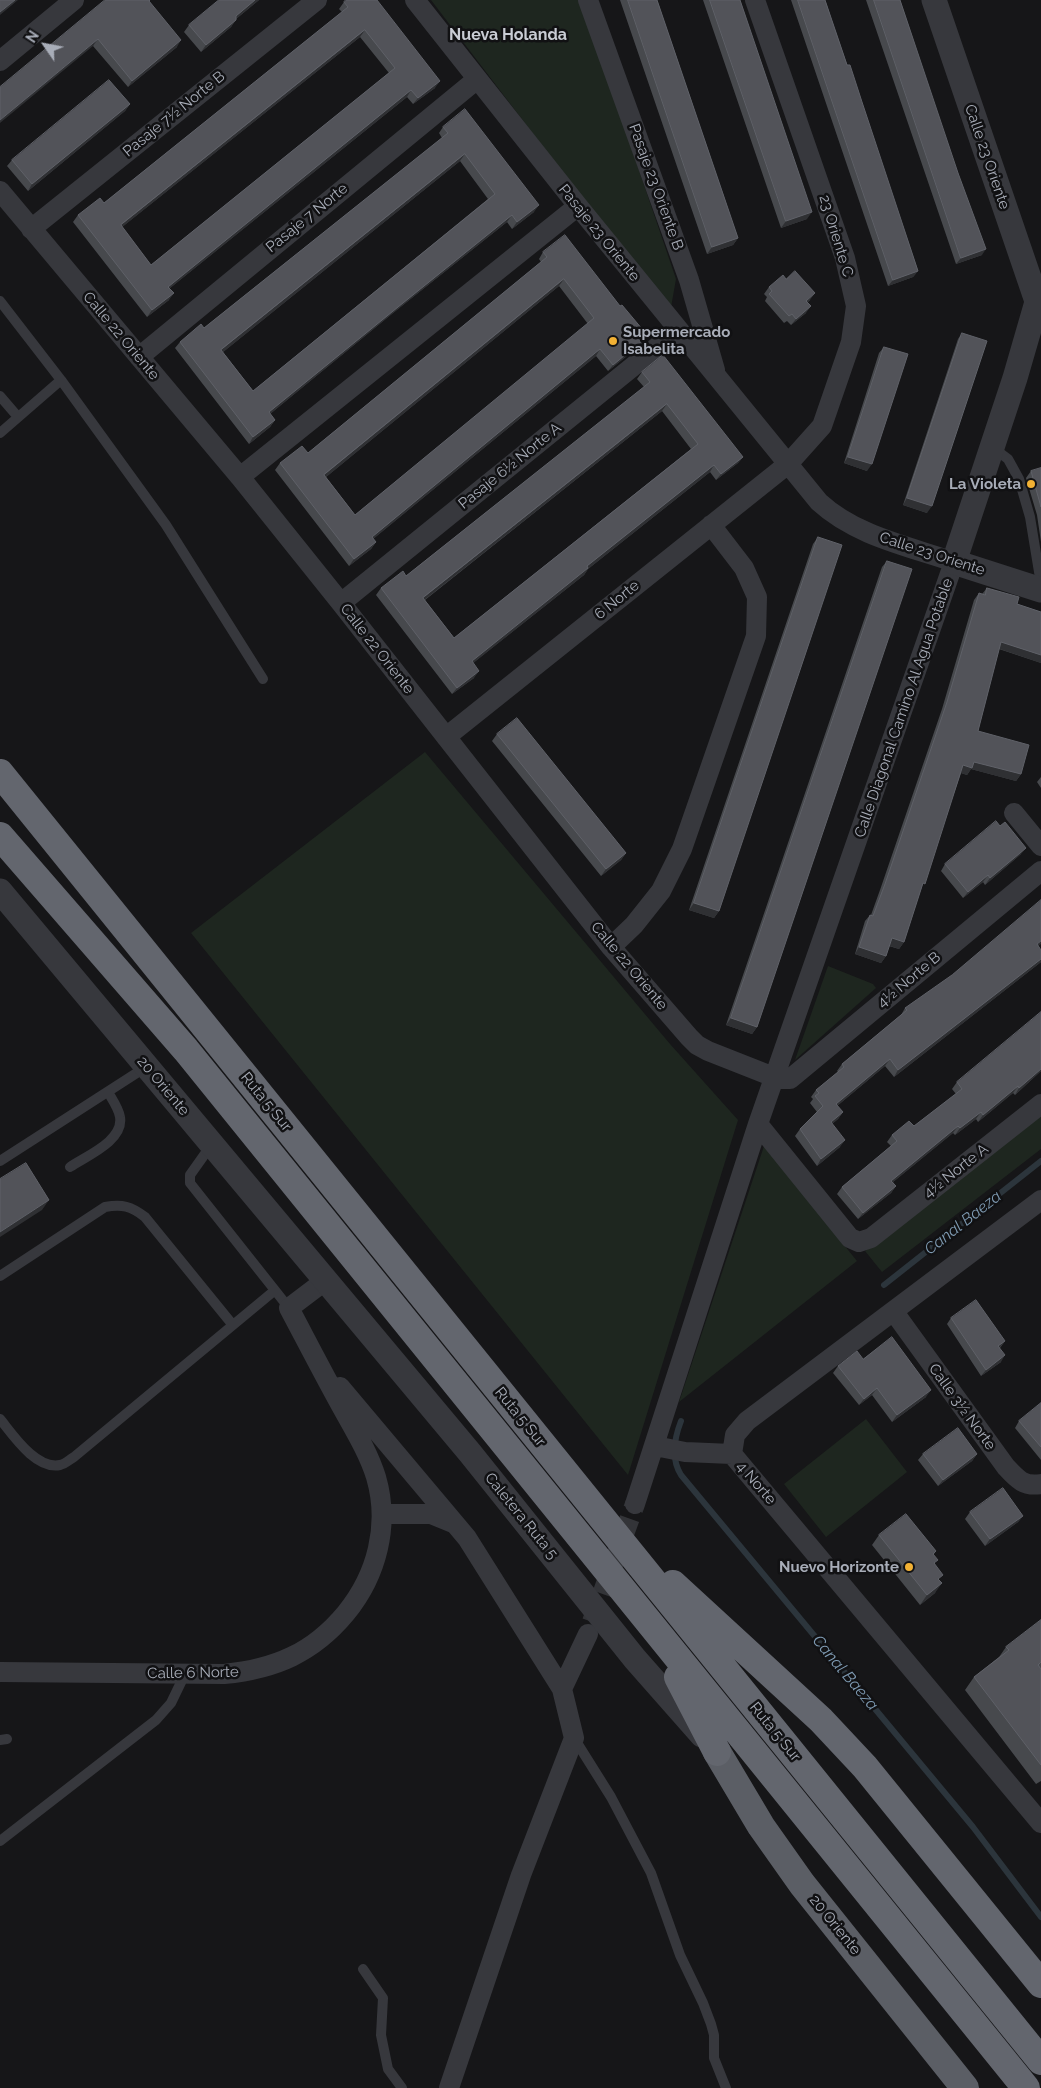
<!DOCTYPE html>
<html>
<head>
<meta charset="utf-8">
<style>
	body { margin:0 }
	#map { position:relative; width:1041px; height:2088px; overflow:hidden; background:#161618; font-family:Raleway,sans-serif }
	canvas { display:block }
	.north { position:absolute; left:20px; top:20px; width:50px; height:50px; -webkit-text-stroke:4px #111113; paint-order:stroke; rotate:303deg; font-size:14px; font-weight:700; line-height:20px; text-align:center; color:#a8adb8 }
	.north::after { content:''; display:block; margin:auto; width:18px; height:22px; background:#a8adb8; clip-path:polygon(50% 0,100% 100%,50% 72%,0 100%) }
</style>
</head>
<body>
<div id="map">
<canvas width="1041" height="2088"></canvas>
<div class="north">N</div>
</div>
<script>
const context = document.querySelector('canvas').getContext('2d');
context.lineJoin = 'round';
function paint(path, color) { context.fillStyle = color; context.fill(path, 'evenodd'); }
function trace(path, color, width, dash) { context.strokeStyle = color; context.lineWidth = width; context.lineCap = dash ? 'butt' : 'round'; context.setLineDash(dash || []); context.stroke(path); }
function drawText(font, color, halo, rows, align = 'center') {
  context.font = font + ' Raleway,sans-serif'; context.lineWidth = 5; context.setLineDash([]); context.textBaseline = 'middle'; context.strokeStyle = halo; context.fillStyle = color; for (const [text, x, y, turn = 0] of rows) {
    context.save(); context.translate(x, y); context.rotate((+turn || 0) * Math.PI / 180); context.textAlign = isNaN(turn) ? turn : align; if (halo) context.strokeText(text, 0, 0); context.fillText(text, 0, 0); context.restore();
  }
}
paint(new Path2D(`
	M431,0H581L676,279L670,313Z
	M425,752L670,1044L738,1120L628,1475L191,933Z
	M828,966L873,984L876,988L795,1060Z
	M1041,1112V1149L882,1272L865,1251Z
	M764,1146L857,1261L679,1402Z
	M866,1419L907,1472L826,1537L784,1484Z`), '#1e261f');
trace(new Path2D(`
	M884,1285L1041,1161
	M681,1421C674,1439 671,1459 681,1475L973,1827L1041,1917`), '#2c353c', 6);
trace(new Path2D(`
	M592,1622L635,1504`), '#333438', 20, [20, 10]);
trace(new Path2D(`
	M0,301L61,380L0,433
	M61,380L166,525L263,679
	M0,396L18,417
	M992,447L1008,459L1019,479L1030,517L1041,584
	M212,1144L190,1175V1183L289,1308
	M0,1161L146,1067
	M70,1167C86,1156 124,1141 120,1117C119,1109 112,1099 108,1092
	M0,1276L105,1207C122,1204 131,1206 145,1217L232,1324
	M0,1419C13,1435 36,1470 60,1465C65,1464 69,1460 74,1457L274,1291
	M574,1738L611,1797L651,1873L680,1955L703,2003L711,2024L714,2035V2058L726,2088
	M0,1740L7,1739
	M0,1841L156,1720L171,1703L185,1674
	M363,1969L383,1998L381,2035L388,2069L402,2088`), '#37383d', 10);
trace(new Path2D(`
	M415,0L578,206L819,502C856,536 908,546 954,562L758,1124L635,1504
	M588,0L689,280L715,370
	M0,61L74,0
	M0,191L240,477L341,603L611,947L689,1037L697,1045L708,1051L779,1079H790L1041,871
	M31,229L317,0
	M139,357L476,80
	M240,477L578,206
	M341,603L678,330
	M446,737L788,464L822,426L851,342L856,306L845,258L755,0
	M1014,813L1041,846
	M611,947L634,925L661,891L682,849L756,636L757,597L744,568L711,525
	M758,1124L850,1238L859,1242L871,1238L1041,1104
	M1041,1200L747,1421L735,1435L732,1454L1041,1823
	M894,1312L1006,1467C1017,1479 1024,1487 1041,1484
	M340,1387L467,1538L562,1689
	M655,1446L685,1452L732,1454
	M382,1514H431L453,1523
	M0,1672L224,1674C275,1669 313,1653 346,1613C377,1575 390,1525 376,1477C368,1451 352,1426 339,1402C322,1371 306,1340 289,1308L326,1280
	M449,2088L521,1875L574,1738L562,1689L588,1634`), '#37383d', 20);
trace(new Path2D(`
	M934,0L1041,313
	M1037,302L1015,378L954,562L1041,590
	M0,891L470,1453L635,1659L702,1735`), '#37383d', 25);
trace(new Path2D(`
	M717,1752L761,1826L802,1884L965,2088`), '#5b5e65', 28);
trace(new Path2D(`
	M0,773L1041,2061
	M0,836L186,1050L1026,2088
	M673,1584L821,1720L865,1767L1041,1984
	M678,1677L717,1752`), '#63666e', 28);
paint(new Path2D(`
	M105,0H150L149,1L177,47L128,87L93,46Z
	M219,0H259L236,19L231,27L201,52L184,32L189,25Z
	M620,0H657L738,238L733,245L707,254Z
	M703,0H740L807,219L781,228Z
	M791,0H825L918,271L913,277L888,286Z
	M866,0H900L982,255L956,264Z
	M344,2L435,88L413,104L407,97L170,288L169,300L147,317L73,222L78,215L104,203L342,12L339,9ZM360,37L389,73L151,265L122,227Z
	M130,104L125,111L28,191L7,166L12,160Z
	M443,127L534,212L512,229L507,222L393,313L270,414L275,420L270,427L249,444L175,348L180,342L204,328L442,138L439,133ZM460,161L488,199L253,391L223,352Z
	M543,252L643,343L608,371L596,356L373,539L376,542L371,549L349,566L275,470L280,463L308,453L541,262L539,259ZM559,286L588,324L355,515L326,477Z
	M786,279L810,300L807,303L806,313L791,325L787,321L784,323L765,301L767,297L764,294L769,287Z
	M962,333L927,513L903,505L958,339Z
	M884,347L867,471L844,463L879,353Z
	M642,372L743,457L738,463L716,480L710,472L588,569L584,575L473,663L474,678L452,694L376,595L381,588L406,576L644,387L637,379ZM662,411L691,449L454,638L425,600Z
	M1041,468V542L1037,515L1026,478L1031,471Z
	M818,537L719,911L714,918L689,910L813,544Z
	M887,561L757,1027L752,1034L726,1025L882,567Z
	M987,588L1017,604L1041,612V663L999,649L978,731L1021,774L1016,781L971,769L967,775L961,773L921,889L904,942L899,949L889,946L886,956L881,963L855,954L865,921L870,915H871L880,890L942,709L974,600L979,593L982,594Z
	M497,734L626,853L621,860L601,876L492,741Z
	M1041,777V788L1037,782Z
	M1021,854L985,885L983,882L963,898L941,871L945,864Z
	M1038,946L1041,962L894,1077L885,1066L837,1106L843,1112L838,1119L832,1124L840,1147L817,1166L795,1136L800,1129L817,1112L810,1103L813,1099L811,1097L816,1090L838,1072L837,1071L842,1064L901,1015L905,1008Z
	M1041,1071L1015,1095L1013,1093L978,1122L976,1119L955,1135L953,1133L893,1182L896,1186L891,1193L858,1219L837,1194L842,1187L891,1146L887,1142L892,1135L914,1126L956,1094L952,1089L957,1082Z
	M951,1318L1005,1341L1000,1348L1001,1362L981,1376L947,1324Z
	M863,1359L926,1397L892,1422L872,1395L859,1405L833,1373L838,1366Z
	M1041,1403V1460L1015,1428L1019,1421Z
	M923,1454H977L972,1461L938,1486L918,1460Z
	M970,1512L1023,1516L1018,1522L985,1546L965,1519Z
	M879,1535L936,1551L934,1554L935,1565L939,1580L935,1593L920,1605L872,1545Z
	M1041,1620V1781L1036,1784L965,1690L974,1677L999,1657L1006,1647Z`), '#47494d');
paint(new Path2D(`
	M15,0H18L0,15V12Z
	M255,0H259L231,23L236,16Z
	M236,20L231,27L201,52L206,45Z
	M365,30L360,37L116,232L121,225Z
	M98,39L93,46L0,123V120Z
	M181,40L177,47L128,87L132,81Z
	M440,81L435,88L413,104L418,98Z
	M411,90L407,97L164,293L168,287Z
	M130,104L125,111L28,191L32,184Z
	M465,154L460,161L217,357L221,350Z
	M539,205L534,212L512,229L517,222Z
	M812,212L807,219L781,228L786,221Z
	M512,215L507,222L393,313L264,419L269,412L398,307Z
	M738,238L733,245L707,254L712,247Z
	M986,249L982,255L956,264L961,258Z
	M918,271L913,277L888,286L893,280Z
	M564,279L559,286L320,482L324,475Z
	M174,293L169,300L147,317L152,310Z
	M815,293L810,300L801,308L806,301Z
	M811,306L806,313L791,325L796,319Z
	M648,336L643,343L608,371L613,365Z
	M600,349L596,356L367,544L372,537Z
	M667,404L662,411L418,605L423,598Z
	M275,420L270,427L249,444L253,437Z
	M743,457L738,463L716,480L721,474Z
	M848,457L872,464L867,471L844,463Z
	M714,465L710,472L588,569L584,575L467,668L472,661L587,566Z
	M907,498L932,506L927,513L903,505Z
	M376,542L371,549L349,566L354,559Z
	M1001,642L1041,655V663L997,648Z
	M479,671L474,678L452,694L457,688Z
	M974,762L1021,774L1016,781L971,769L967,775L958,772L963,765Z
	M1026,848L1021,854L985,885L990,878Z
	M626,853L621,860L601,876L606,869Z
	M988,875L983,882L963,898L968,892Z
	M694,903L719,911L714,918L689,910Z
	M892,938L904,942L899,949L887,945Z
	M1041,941V944L1032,951L1037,944Z
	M859,947L886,956L881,963L855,954Z
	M1041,959V962L894,1077L898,1070Z
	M731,1018L757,1027L752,1034L726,1025Z
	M890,1059L885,1066L831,1111L836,1104Z
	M1041,1069V1071L1015,1095L1019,1088Z
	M1018,1086L1013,1093L978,1122L983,1115Z
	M843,1112L838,1119L826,1129L831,1122Z
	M981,1112L976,1119L955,1135L960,1128Z
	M958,1126L953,1133L887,1187L891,1181Z
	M845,1140L840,1147L817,1166L821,1159Z
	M896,1186L891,1193L858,1219L863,1213Z
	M49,1200L42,1210L0,1237V1232Z
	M1005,1341L1000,1347L993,1352L998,1346Z
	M1005,1355L1001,1362L981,1376L986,1370Z
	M877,1388L872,1395L859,1405L864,1399Z
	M931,1390L926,1397L892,1422L897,1415Z
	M977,1454L972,1461L938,1486L943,1480Z
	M1023,1516L1018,1522L985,1546L990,1539Z
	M942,1583L935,1593L920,1605L927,1595Z`), '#2f3033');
const building = new Path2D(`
	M0,0H15L0,12Z
	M105,0H150L149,1L181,40L132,81L98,39L0,120V87Z
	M219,0H255L236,16V20L206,45L189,25Z
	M346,0H377L440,81L418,98L411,90L168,287L174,293L152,310L78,215L100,198L104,203L348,7L344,2ZM365,30L395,68L151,265L121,225Z
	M628,0H657L738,238L712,247Z
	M710,0H740L812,212L786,221Z
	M798,0H825L847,65H850L862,102L918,271L893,280Z
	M874,0H900L958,173L986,249L961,258Z
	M109,80L130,104L32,184L12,160Z
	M465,109L539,205L517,222L512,215L398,307L269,412L275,420L253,437L180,342L201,324L204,328L448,133L443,127ZM465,154L495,194L253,391L221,350Z
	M565,235L620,306L622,305L648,336L613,365L600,349L372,537L376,542L354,559L280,463L302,446L308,453L547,257L543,252ZM564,279L594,318L355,515L324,475Z
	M795,271L815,293L806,301L811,306L796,319L792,314L789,316L769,294L772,291L769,287L783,275L786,279Z
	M962,333L987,341L932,506L907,498Z
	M884,347L908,354L872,464L848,457Z
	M663,355L743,457L721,474L714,465L587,566L588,568L472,661L479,671L457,688L381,588L403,571L406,576L650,382L642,372ZM667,404L698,444L454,638L423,598Z
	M1041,468V507L1031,471Z
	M818,537L842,545L719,911L694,903Z
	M887,561L912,569L757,1027L731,1018Z
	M987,588L1019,597L1017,604L1041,612V655L1001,642L978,731L1029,745L1021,774L974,762L972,768L963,765L925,884L923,883L904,942L892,938L886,956L859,947L870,915L873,916L885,884L947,702L979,593L985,595Z
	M517,718L626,853L606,869L497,734Z
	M996,821L1000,826L1005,822L1026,848L990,878L988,875L968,892L945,864Z
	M1041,900V941L1037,944L1041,950V959L898,1070L890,1059L836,1104L843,1112L831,1122L845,1140L821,1159L800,1129L823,1106L815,1096L819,1093L816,1090L844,1067L842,1064L907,1010L905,1008L952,975Z
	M1041,1012V1069L1019,1088L1018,1086L983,1115L981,1112L960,1128L958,1126L891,1181L896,1186L863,1213L842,1187L897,1141L892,1135L909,1121L914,1126L962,1089L957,1082Z
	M26,1163L49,1200L0,1232V1179Z
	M976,1300L1005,1341L998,1346L1005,1355L986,1370L951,1318Z
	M892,1337L931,1390L897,1415L877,1388L864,1399L838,1366L857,1351L863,1359Z
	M1041,1403V1447L1019,1421Z
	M958,1428L977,1454L943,1480L923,1454Z
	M1003,1488L1023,1516L990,1539L970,1512Z
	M906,1514L936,1551L933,1554L938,1560L934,1563L943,1575L938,1579L942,1583L927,1595L879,1535Z
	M1041,1620V1662L1038,1665L1041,1669V1765L974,1677L1009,1650L1006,1647Z`);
paint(building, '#525359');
trace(building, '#5f6168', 1);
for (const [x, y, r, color] of [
	[613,341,5,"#f2b134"],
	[1031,484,5,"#f2b134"],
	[909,1567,5,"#f2b134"]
]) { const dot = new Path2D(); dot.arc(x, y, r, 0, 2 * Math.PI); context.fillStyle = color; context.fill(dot); trace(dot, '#111113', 2); }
drawText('15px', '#a8adb8', '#111113', [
	["Pasaje 7½ Norte B",174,114,-39],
	["Calle 23 Oriente",987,157,71],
	["Pasaje 23 Oriente B",656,187,70],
	["Pasaje 7 Norte",307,218,-39],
	["Pasaje 23 Oriente",599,233,51],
	["23 Oriente C",836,236,73],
	["Calle 22 Oriente",121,336,50],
	["Pasaje 6½ Norte A",510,466,-39],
	["Calle 23 Oriente",932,554,18],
	["6 Norte",617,600,-39],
	["Calle 22 Oriente",377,649,52],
	["Calle Diagonal Camino Al Agua Potable",904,708,-71],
	["Calle 22 Oriente",629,966,50],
	["4½ Norte B",909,980,-40],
	["20 Oriente",163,1086,50],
	["Ruta 5 Sur",266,1102,51],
	["4½ Norte A",956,1171,-38],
	["Calle 3½ Norte",962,1407,54],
	["Ruta 5 Sur",520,1417,51],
	["4 Norte",756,1483,49],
	["Caletera Ruta 5",521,1516,51],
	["Calle 6 Norte",193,1673,-1],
	["Ruta 5 Sur",775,1732,51],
	["20 Oriente",835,1925,51]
]);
drawText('bold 15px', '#a8adb8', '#111113', [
	["Supermercado",623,332,"left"],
	["Isabelita",623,349,"left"],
	["La Violeta",1021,484],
	["Nuevo Horizonte",899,1567]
], 'right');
drawText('bold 16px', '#c9ccd4', '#111113', [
	["Nueva Holanda",508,35]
]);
drawText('italic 16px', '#7f9bb3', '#111113', [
	["Canal Baeza",963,1223,-38],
	["Canal Baeza",845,1673,50]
]);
</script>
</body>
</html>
